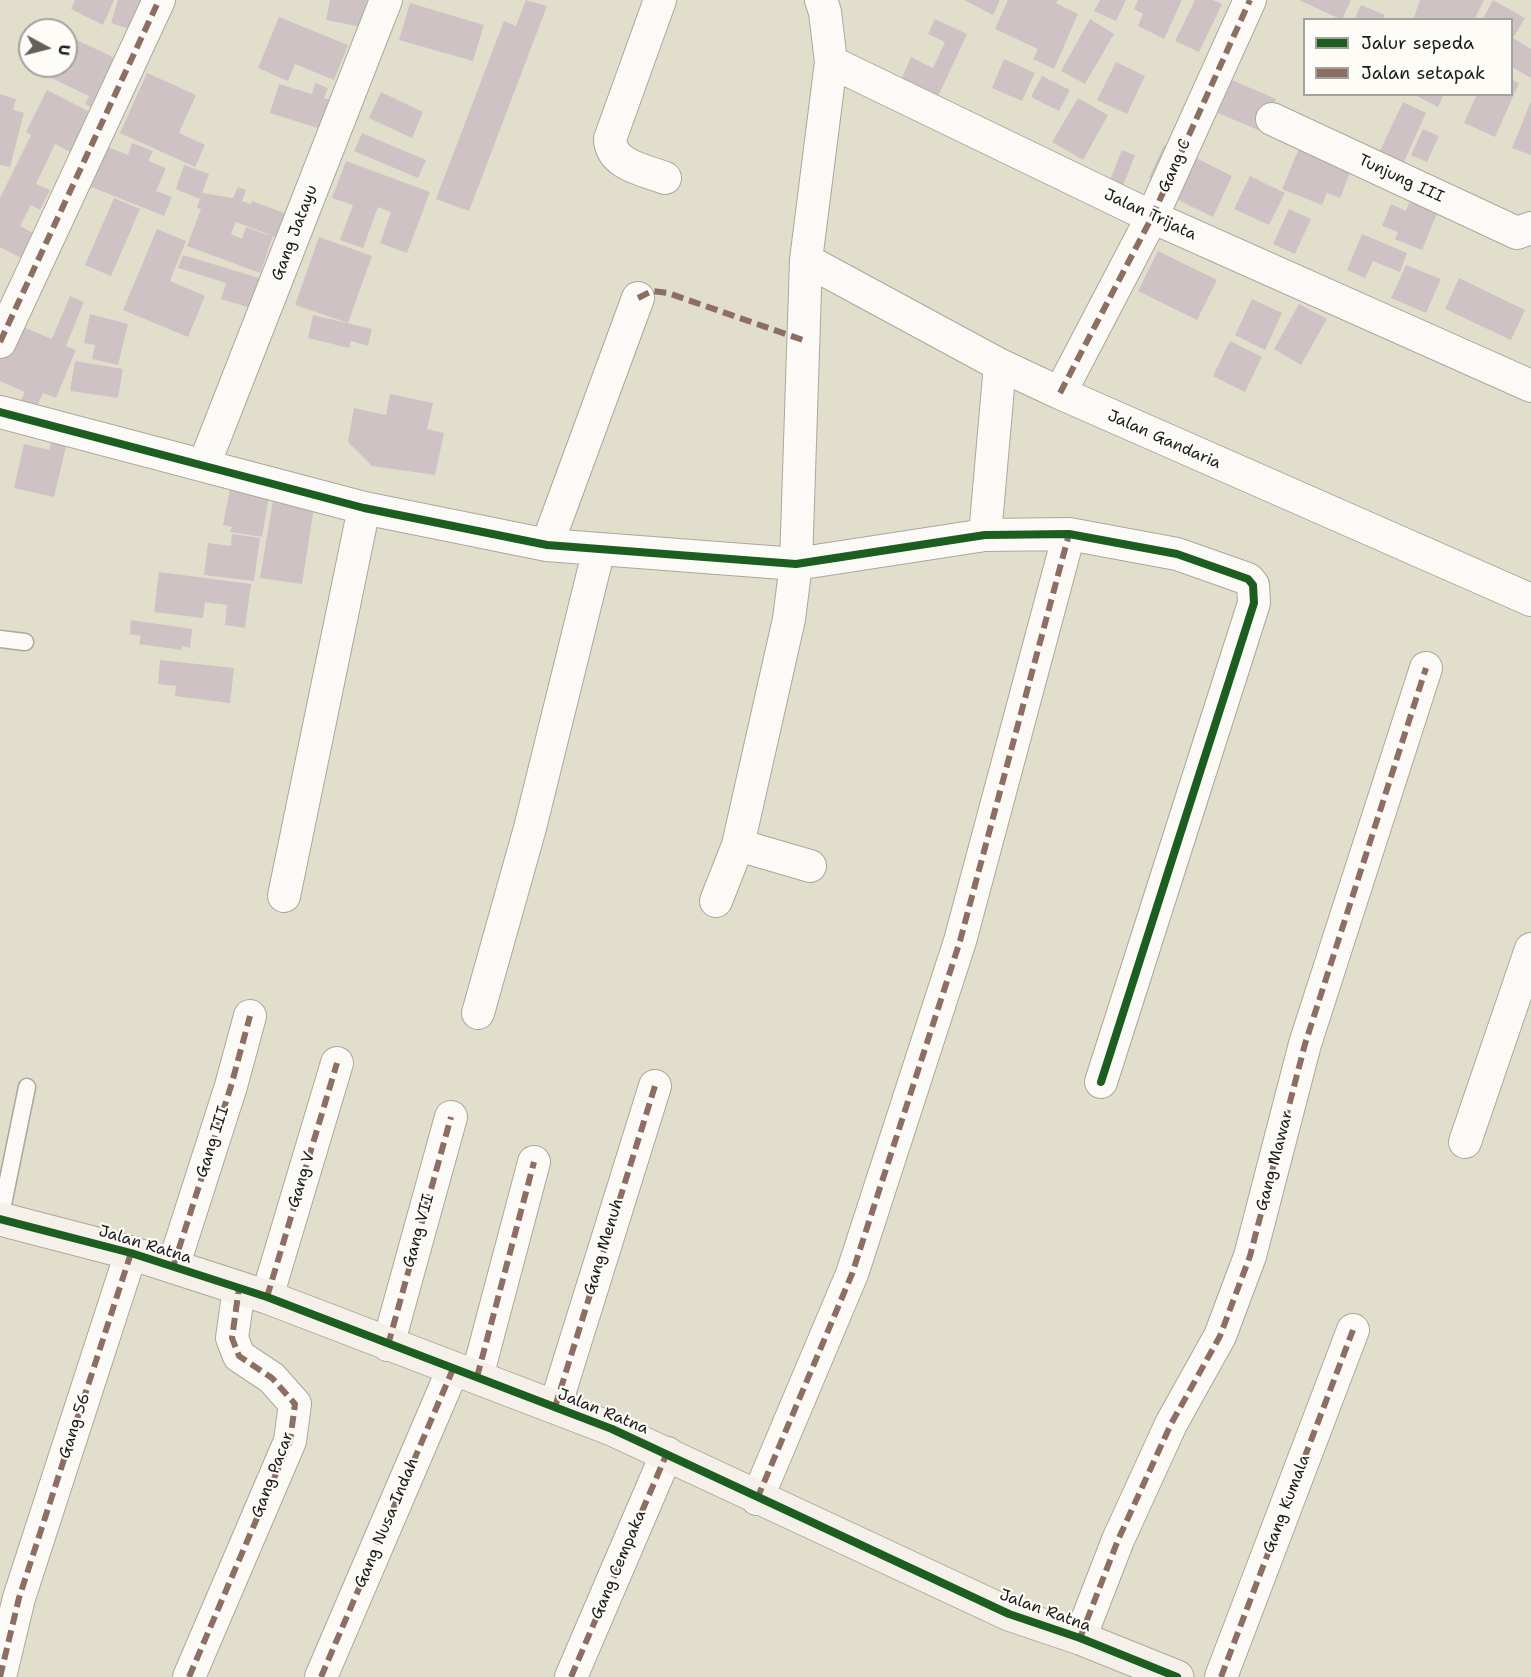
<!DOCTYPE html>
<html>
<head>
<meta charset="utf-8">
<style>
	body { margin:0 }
	#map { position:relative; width:1531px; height:1677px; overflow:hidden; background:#e2decc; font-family:"Shantell Sans",sans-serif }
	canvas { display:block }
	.legend { position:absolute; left:1303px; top:18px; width:210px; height:78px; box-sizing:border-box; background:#fdfcf7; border:2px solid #a3a29f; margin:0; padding:8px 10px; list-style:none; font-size:18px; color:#1c1c1c }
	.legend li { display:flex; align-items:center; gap:12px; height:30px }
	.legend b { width:30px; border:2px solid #a3a29f }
	.north { position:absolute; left:18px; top:18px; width:60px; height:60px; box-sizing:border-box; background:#fdfcf7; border:2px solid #a3a29f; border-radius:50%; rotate:97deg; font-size:16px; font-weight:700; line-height:24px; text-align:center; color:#1c1c1c }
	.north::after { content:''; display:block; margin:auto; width:21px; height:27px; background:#61605a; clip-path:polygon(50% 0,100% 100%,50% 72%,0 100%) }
</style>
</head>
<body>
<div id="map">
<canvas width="1531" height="1677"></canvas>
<ul class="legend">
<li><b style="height:8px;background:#1b5e20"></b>Jalur sepeda</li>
<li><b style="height:8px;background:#8d6e63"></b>Jalan setapak</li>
</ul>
<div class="north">U</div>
</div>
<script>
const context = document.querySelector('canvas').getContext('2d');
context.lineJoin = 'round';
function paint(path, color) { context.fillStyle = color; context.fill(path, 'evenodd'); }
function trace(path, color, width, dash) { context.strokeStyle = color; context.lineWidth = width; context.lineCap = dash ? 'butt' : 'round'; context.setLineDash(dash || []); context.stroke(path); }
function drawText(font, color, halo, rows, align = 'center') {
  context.font = font + ' "Shantell Sans",sans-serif'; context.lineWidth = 4.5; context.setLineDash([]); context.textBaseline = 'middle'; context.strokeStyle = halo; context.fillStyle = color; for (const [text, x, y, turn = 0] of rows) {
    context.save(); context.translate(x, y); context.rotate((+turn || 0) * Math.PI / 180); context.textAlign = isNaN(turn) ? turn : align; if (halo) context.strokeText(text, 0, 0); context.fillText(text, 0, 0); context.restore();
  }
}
paint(new Path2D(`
	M75,0H114L103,25L71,9Z
	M118,0H149L139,32L111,23Z
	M330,0H367L362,27L326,20Z
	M526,0L547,6L469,211L436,199L504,21L516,26Z
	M964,0H1000L993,15Z
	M1008,0H1058L1056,3L1078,14L1054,69L1033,59L1038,49L995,29Z
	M1100,0H1126L1116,21L1094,11Z
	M1138,0H1182L1164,39L1138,26L1143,14L1134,9Z
	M1195,0H1213L1222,4L1199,52L1175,41Z
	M1299,0H1351L1342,20Z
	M1420,0H1484L1474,20H1413Z
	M1493,0L1525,18L1513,38L1531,49V78L1512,67V20H1482Z
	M410,3L484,25L473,61L399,40Z
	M1361,5L1385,15L1383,20H1354Z
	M279,17L348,45L334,80L295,64L288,81L258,68Z
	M935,19L967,34L937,99L900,82L911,57L933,68L945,42L928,34Z
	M1090,19L1114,34L1085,84L1061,71Z
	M66,35L115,58L102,113L85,104L89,96L45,75L49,66H66Z
	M1004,59L1035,73L1022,101L992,88Z
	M1116,62L1145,76L1127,114L1097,100Z
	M147,73L196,95L179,133L205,145L195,167L120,133Z
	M1042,76L1070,90L1059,111L1031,97Z
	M1227,78L1276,99L1263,132L1213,111Z
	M1512,80L1519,83L1495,137L1464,123L1477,94H1512Z
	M315,83L328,88L324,98L336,102L327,131L270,113L279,84L312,94Z
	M47,90L98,116L78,156L55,144L36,184L50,190L40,210L31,205L20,226L33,233L21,258L0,247V198L31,135L26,132Z
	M381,92L423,112L412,138L369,118Z
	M0,94L16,99L13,110L24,113L10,167L0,165Z
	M1413,94H1444L1438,107Z
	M1078,98L1108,115L1083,160L1052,142Z
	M1531,101V155L1512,148Z
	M1403,102L1426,113L1402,166L1378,155Z
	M1423,129L1439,136L1427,162L1411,155Z
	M362,133L426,160L418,178L354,151Z
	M132,143L153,151L148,161L166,168L156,191L172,197L164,216L89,186L105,146L128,155Z
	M1164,145L1178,152L1164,185L1149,178Z
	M1300,146L1352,167L1340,198L1327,193L1322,205L1282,189Z
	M1122,150L1135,155L1122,188L1109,183Z
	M1192,156L1232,176L1213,217L1172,197Z
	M346,161L430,192L407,253L380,243L391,212L378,207L363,248L340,240L353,205L332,198Z
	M184,165L209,174L202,193L233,198L238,187L246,190L242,201L251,204L252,201L295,217L287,241L273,236L260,273L187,246L201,209L197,208L200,199L176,189ZM236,222L268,234V235L246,227L242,239L231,234Z
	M1250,176L1285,193L1269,225L1234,209Z
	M1412,195L1440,206L1422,250L1395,239L1398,232L1382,226L1391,204L1406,211Z
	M114,198L140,209L111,276L85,265Z
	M1289,209L1311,219L1295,254L1273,244Z
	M157,229L186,241L170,281L205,296L188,337L123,310Z
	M1362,234L1407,253L1400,272L1373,261L1365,278L1347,270Z
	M319,237L372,256L348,323L295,305Z
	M1158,251L1217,280L1197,320L1138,291Z
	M183,255L269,281L260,311L221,299L226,283L178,268Z
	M1406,265L1441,279L1426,313L1391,298Z
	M1459,278L1525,310L1511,340L1445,309Z
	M70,296L84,302L66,346L76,350L56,398L43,393L36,409L20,402L25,392L0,381V361L16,324L52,339Z
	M1252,299L1282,313L1265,350L1235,335Z
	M1299,304L1327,319L1301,365L1274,349Z
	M90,314L128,324L118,365L92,359L95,345L84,343Z
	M313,315L372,329L368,346L351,341L349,348L308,338Z
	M1230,341L1262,357L1245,392L1213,376Z
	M75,361L123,369L118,398L70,391Z
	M390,394L433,403L427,429L444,433L435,475L372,466L348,442L354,408L386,415Z
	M52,438L67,442L54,497L14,488L24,444L49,450Z
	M230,489L269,496L262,537L230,532L232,527L223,525Z
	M274,494L315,501L302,584L260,578Z
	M232,534L260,538L254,581L204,575L208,543L231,546Z
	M159,572L251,584L245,628L225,625L227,605L205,602L203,618L154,612Z
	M131,620L192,629L190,648L182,646V650L139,644L141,636L130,634Z
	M160,660L234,668L230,703L175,696L176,686L158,684Z`), '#cfc2c5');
const lane = new Path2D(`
	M0,639L25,642
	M0,1219L27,1087`);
const street = new Path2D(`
	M660,0L610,139C611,165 644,170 665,178
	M831,62L1152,217L1531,386
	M1272,119L1517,233L1531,228
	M806,260L1000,365L1060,393L1531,600
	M0,342L159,0
	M1060,393L1152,217L1250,0
	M0,412L364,508L547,545L796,564L985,535L1069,534L1177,554L1248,579L1253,585L1254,603L1101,1082
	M204,465L386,0
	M985,535L1000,365
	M547,545L638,298
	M738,845L810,866
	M284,896L364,508
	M716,901L738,845L789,619L796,564L806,260L831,62L825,12L821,0
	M478,1013L530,828L599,549
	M1465,1142L1531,949
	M173,1267L231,1086L250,1016
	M267,1297L337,1063
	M388,1345L451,1117
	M477,1377L534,1162
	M555,1407L655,1086
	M757,1499L852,1274L960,941L1069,534
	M1080,1638L1118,1540L1171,1424L1220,1336L1250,1256L1305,1044L1426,668
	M0,1677L19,1598L131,1253
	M189,1677L290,1441L295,1404L272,1378L239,1356L232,1338L239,1288
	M321,1677L453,1369
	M571,1677L667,1453
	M1221,1677L1353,1330`);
const secondary = new Path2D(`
	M0,1219L131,1253L267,1297L612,1429L1009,1614L1080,1638L1177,1677`);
trace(lane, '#aaa89d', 19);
trace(street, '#aaa89d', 34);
trace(secondary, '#aaa89d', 35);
trace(lane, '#fbfaf7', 16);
trace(street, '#fbfaf7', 32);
trace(secondary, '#f5f1ea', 33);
trace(new Path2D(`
	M638,298L652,291L668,293L803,340
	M0,342L159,0
	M1060,393L1152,217L1250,0
	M173,1267L231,1086L250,1016
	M267,1297L337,1063
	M388,1345L451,1117
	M477,1377L534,1162
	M555,1407L655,1086
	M757,1499L852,1274L960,941L1069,534
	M1080,1638L1118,1540L1171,1424L1220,1336L1250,1256L1305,1044L1426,668
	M0,1677L19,1598L131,1253
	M189,1677L290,1441L295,1404L272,1378L239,1356L232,1338L239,1288
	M321,1677L453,1369
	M571,1677L667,1453
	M1221,1677L1353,1330`), '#8d6e63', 6, [12, 6]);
trace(new Path2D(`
	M0,412L364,508L547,545L796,564L985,535L1069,534L1177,554L1248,579L1253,585L1254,603L1101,1082
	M0,1219L131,1253L267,1297L612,1429L1009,1614L1080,1638L1177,1677`), '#1b5e20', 8);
drawText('16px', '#1c1c1c', '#fdfcf7', [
	["Gang C",1175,166,-66],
	["Tunjung III",1401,179,25],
	["Jalan Trijata",1150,215,25],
	["Gang Jatayu",295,233,-69],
	["Jalan Gandaria",1164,440,24],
	["Gang III",213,1142,-72],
	["Gang Mawar",1275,1161,-75],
	["Gang V",302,1180,-73],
	["Gang VII",419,1231,-74],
	["Jalan Ratna",145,1245,17],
	["Gang Menuh",604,1247,-73],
	["Jalan Ratna",603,1412,22],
	["Gang 56",75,1426,-72],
	["Gang Pacar",273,1475,-69],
	["Gang Kumala",1287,1504,-69],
	["Gang Nusa Indah",387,1523,-67],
	["Gang Cempaka",619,1565,-67],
	["Jalan Ratna",1045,1611,20]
]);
</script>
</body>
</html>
